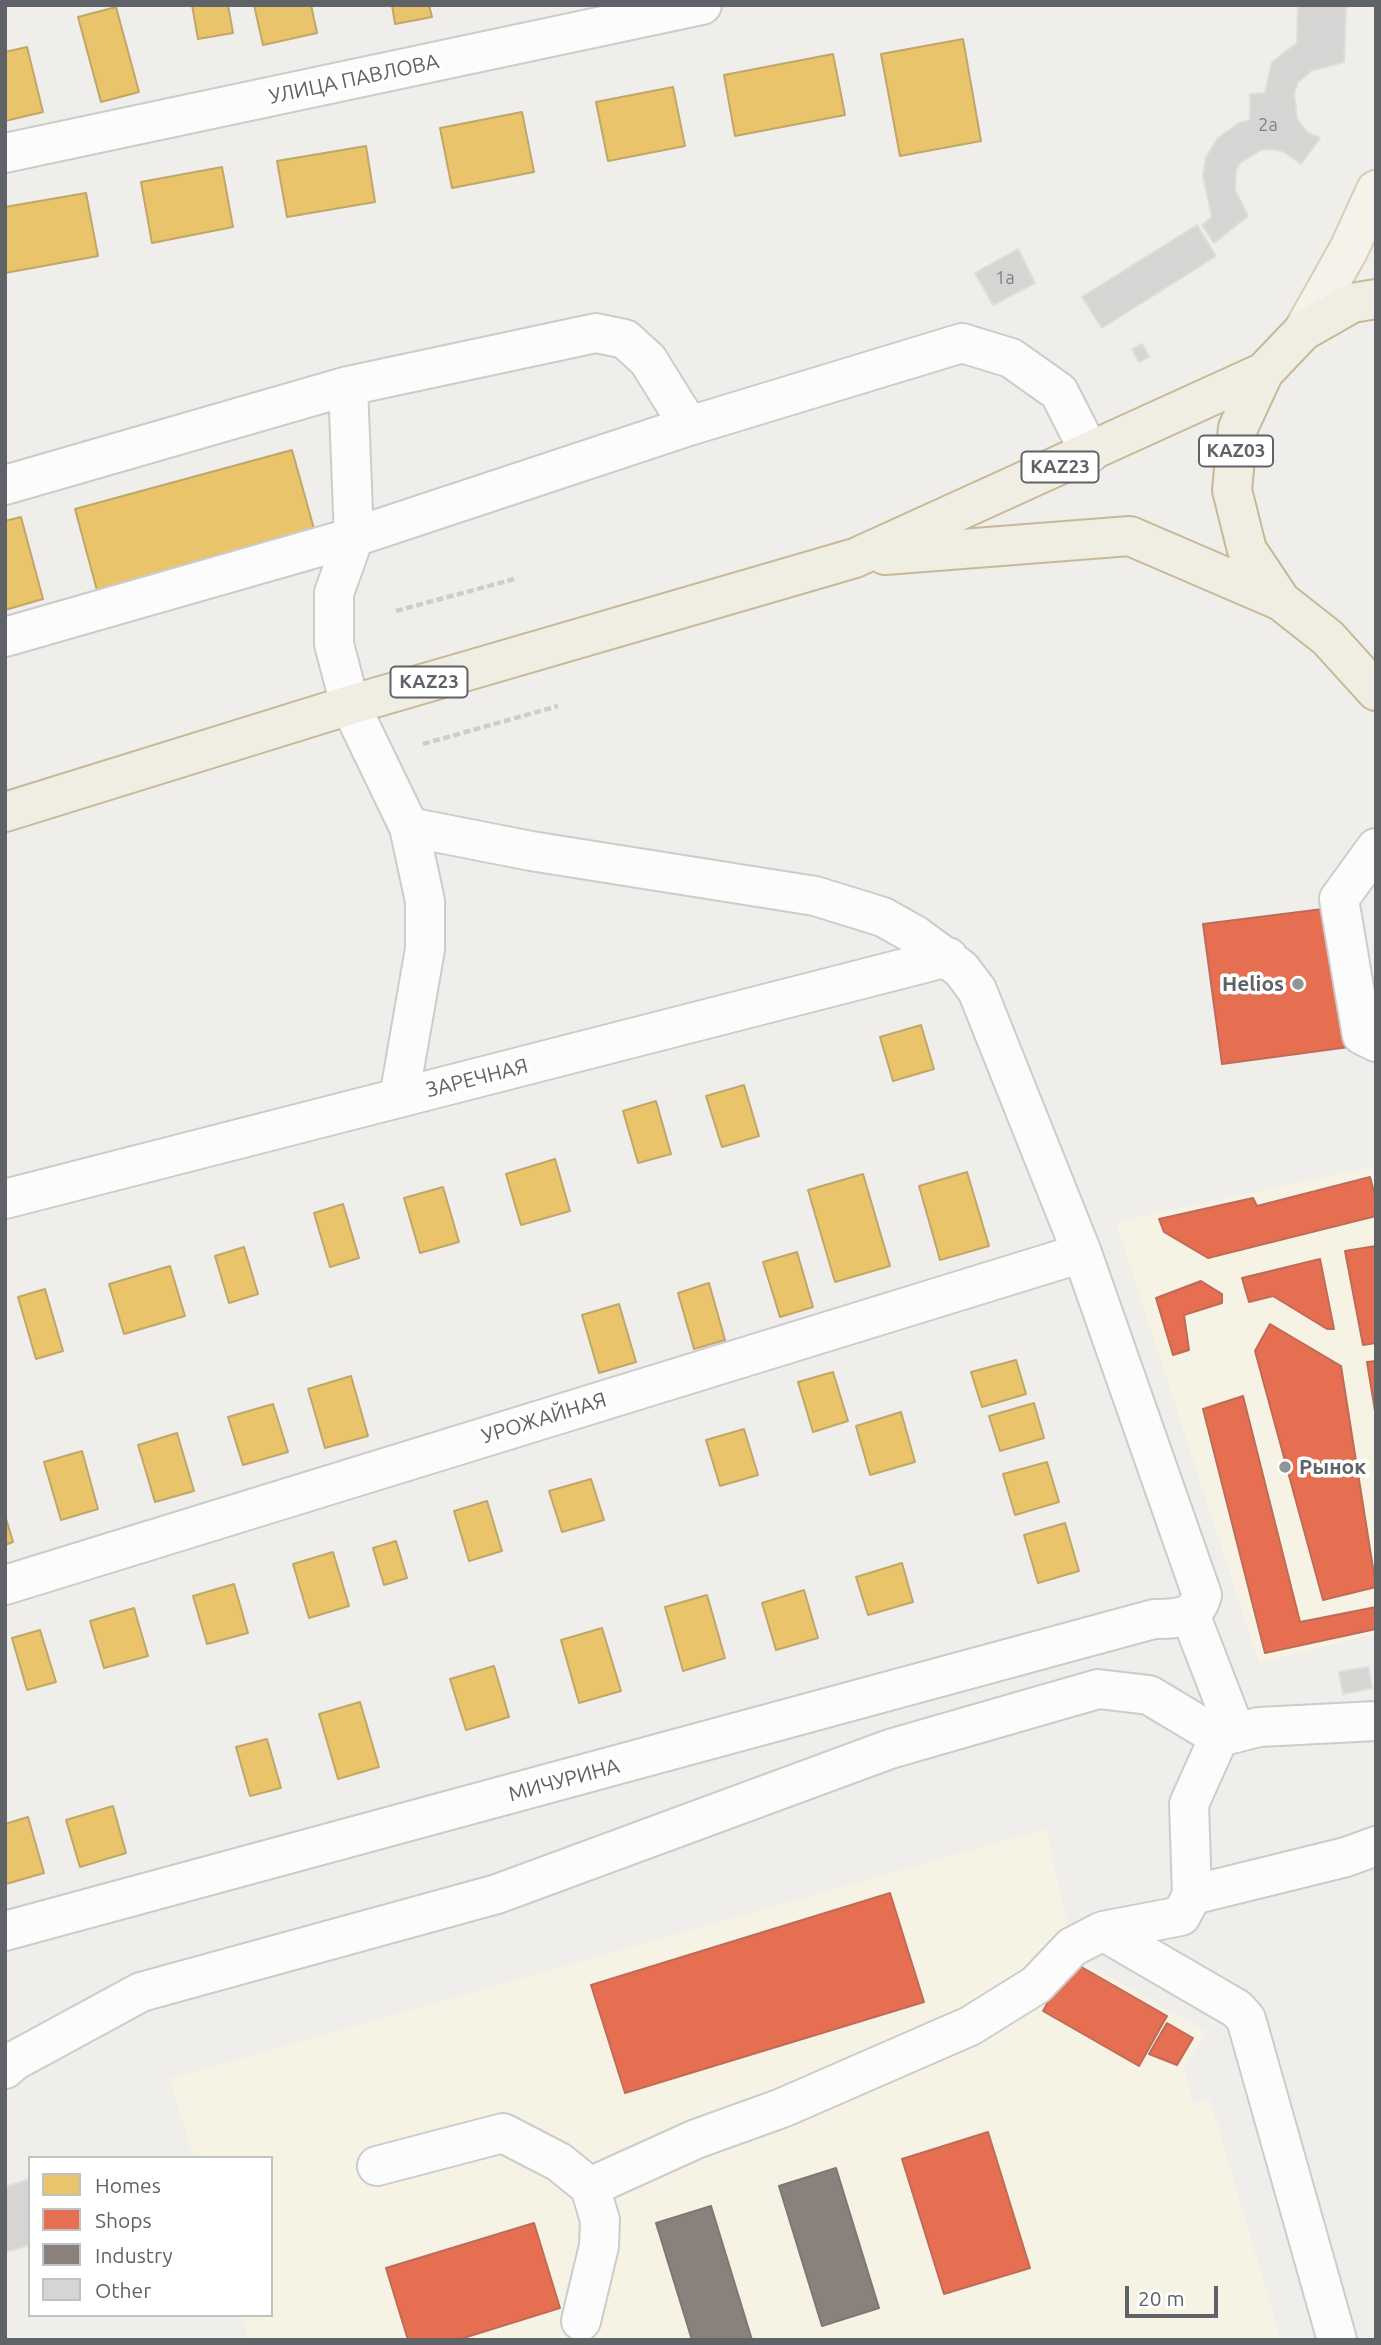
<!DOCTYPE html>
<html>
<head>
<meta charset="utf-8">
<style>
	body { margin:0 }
	#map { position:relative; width:1381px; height:2345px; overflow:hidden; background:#efeeea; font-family:Ubuntu,sans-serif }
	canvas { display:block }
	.frame { position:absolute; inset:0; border:7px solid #5f6368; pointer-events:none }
	.legend { position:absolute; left:28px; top:2156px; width:245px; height:161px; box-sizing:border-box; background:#fff; border:2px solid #bfc1c3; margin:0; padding:9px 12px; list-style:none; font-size:21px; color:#5f6368 }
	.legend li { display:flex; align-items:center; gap:14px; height:35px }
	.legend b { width:35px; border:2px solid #bfc1c3 }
	.scale { position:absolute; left:1125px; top:2286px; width:93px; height:32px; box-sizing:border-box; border:4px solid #5f6368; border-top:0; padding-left:9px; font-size:21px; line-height:24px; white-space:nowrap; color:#5f6368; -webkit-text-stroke:5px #fff; paint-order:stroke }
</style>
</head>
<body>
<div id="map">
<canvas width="1381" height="2345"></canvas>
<div class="frame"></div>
<ul class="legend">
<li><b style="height:19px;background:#e9c46a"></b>Homes</li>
<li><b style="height:19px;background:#e76f51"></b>Shops</li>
<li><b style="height:19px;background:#8a817c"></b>Industry</li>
<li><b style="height:19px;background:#d6d5d3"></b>Other</li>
</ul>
<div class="scale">20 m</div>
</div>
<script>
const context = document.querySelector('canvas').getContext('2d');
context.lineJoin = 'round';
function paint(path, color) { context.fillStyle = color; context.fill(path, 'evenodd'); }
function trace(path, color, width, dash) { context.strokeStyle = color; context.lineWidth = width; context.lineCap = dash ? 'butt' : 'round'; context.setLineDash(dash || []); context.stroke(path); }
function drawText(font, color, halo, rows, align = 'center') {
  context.font = font + ' Ubuntu,sans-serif'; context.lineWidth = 7; context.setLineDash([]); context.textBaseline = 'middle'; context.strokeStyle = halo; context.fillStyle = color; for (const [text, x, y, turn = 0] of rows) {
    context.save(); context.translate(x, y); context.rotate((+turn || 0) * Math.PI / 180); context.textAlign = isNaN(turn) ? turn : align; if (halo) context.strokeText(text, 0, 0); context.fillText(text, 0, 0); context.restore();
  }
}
paint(new Path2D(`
	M1376,1166V1633L1259,1663L1116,1222Z
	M1046,1829L1074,1957L1205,2031L1184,2068L1194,2104L1210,2100L1281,2340H249L241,2315H271V2158H194L170,2079Z`), '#f7f3e4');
const homes = new Path2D(`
	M192,5H228L233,33L198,39Z
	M254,5H311L317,33L263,45Z
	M392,5H429L432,17L395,24Z
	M116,7L139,92L101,102L78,17Z
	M963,39L981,141L900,156L881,54Z
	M27,47L43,112L5,121V52Z
	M833,54L845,115L735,136L724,75Z
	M673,87L685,146L608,161L596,102Z
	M522,112L534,172L452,188L440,128Z
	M366,146L375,202L287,217L277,161Z
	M222,167L233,227L152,243L141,182Z
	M86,193L98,256L5,273V207Z
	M292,450L316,536L98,594L75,509Z
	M21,517L43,599L5,610V521Z
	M921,1025L934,1069L893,1081L880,1037Z
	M744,1085L759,1136L722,1147L706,1096Z
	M656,1101L671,1154L638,1163L623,1111Z
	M555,1159L570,1211L521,1225L506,1174Z
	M967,1172L989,1246L940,1260L919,1186Z
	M863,1174L890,1266L835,1282L808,1190Z
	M443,1187L459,1242L420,1253L404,1198Z
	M343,1204L359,1258L330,1267L314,1213Z
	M244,1247L258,1294L229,1303L215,1256Z
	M797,1252L813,1307L780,1317L763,1262Z
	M170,1266L185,1316L124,1334L109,1284Z
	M709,1283L725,1340L694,1349L678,1293Z
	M45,1289L63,1351L36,1359L18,1297Z
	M619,1304L636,1362L599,1373L582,1315Z
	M1016,1360L1026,1394L982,1407L971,1372Z
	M833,1372L848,1421L813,1432L798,1382Z
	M351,1376L368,1436L325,1448L308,1389Z
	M1034,1403L1044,1438L1000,1451L989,1416Z
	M273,1404L288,1452L243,1465L228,1417Z
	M901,1412L915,1462L870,1475L856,1426Z
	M744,1429L758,1475L720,1486L706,1440Z
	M177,1433L194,1491L155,1502L138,1445Z
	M82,1451L98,1509L61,1520L44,1462Z
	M1047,1462L1059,1502L1015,1515L1003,1474Z
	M591,1479L604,1520L562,1532L549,1491Z
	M487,1501L502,1551L469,1561L454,1511Z
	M5,1515L13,1542L5,1545Z
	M1065,1523L1079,1571L1038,1583L1024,1535Z
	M396,1541L407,1578L384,1585L373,1548Z
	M333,1552L349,1606L309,1618L293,1564Z
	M902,1563L913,1602L868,1615L856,1577Z
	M234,1584L248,1633L207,1644L193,1596Z
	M804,1590L818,1638L776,1650L762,1603Z
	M707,1595L725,1658L683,1671L665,1607Z
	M134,1608L148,1656L104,1668L90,1621Z
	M602,1628L621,1691L579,1703L561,1640Z
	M40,1630L56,1682L27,1690L12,1638Z
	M494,1666L509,1717L466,1730L450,1679Z
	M360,1702L379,1767L338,1779L319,1714Z
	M267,1739L281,1788L250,1796L236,1747Z
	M113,1806L126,1853L80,1867L66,1820Z
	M28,1817L44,1873L6,1884L5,1824Z`);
paint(homes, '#e9c46a');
trace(homes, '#c0a769', 2);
const shops = new Path2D(`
	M1331,908L1349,1047L1222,1064L1203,924Z
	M1370,1177L1376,1199V1216L1208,1258L1164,1232L1159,1219L1253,1198L1257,1206Z
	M1376,1246V1343L1363,1345L1345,1251Z
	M1320,1259L1334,1329H1327L1273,1296L1249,1302L1242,1278Z
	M1201,1281L1222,1294V1303L1184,1315L1189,1350L1173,1355L1156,1298Z
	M1270,1324L1341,1366L1376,1587L1323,1600L1255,1351Z
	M1376,1361V1417L1367,1362Z
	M1243,1396L1300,1622L1376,1607V1629L1265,1653L1203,1409Z
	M890,1893L924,2002L625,2093L591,1985Z
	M1071,1961L1167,2016L1139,2066L1043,2011Z
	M1167,2023L1193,2038L1177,2065L1149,2054Z
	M988,2132L1030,2268L944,2294L902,2159Z
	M534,2223L560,2308L457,2340H408L386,2268Z`);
paint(shops, '#e76f51');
trace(shops, '#be6b58', 2);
const industry = new Path2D(`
	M836,2168L879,2308L822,2326L779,2186Z
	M711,2206L752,2340H692L656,2223Z`);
paint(industry, '#8a817c');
trace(industry, '#7d7876', 2);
const building = new Path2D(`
	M1298,5H1346L1344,62L1311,71L1298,82L1294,93L1297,119L1308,133L1320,138L1301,164L1284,152L1273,149L1261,150L1240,163L1236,170L1235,190L1248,216L1214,243L1202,225L1212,217L1203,176L1206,157L1218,138L1239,123L1250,120V94L1265,93L1272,62L1297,43Z
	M1197,225L1216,256L1102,328L1082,297Z
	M1018,249L1035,283L993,305L975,273Z
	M1142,344L1149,357L1139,362L1132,349Z
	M1368,1667L1372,1688L1343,1694L1339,1672Z
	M30,2179V2245L5,2252V2187Z`);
paint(building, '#d6d5d3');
trace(building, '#deddd9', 2);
const minor = new Path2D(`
	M5,153L702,5
	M5,485L348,386L596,333L625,339L648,360L689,426
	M5,637L354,537L689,426L962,343L1011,358L1059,392L1090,453
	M1376,848L1339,899L1362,1035L1376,1042
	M399,1098L425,949V901L409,827
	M5,1199L948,957
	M5,1585L1082,1253
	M1190,1614L1236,1733
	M1192,1895L1346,1857L1376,1846
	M5,1931L1154,1619C1176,1619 1196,1619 1202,1595L1082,1253L977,990L961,969L915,935L883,917L815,896L531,851L409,827L350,705L334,644V593L354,537L348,386
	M1103,1931L1237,2009L1246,2019L1337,2340
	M5,2069L14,2061L141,1992L497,1894L890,1749L1098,1689L1149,1695L1219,1737
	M377,2166L503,2133L559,2162L590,2187L696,2139L782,2108L970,2026L1036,1985L1072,1947L1103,1931L1181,1916L1192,1895L1189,1804L1219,1737L1259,1727L1376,1721
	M581,2321L599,2246L600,2220L590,2187`);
const major = new Path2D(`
	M1303,331L1349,249L1376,190`);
const highway = new Path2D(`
	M1376,299L1352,303L1303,331L1264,372L1238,428L1232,490L1247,550L1281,601L1328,638L1376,691
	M885,555L1130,536L1281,601
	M5,812L350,705L855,558L1264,372`);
trace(minor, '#cbcccc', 42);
trace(major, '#d7ceb8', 42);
trace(highway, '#c8b996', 42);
trace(new Path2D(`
	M396,611L518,578
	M423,744L558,706`), '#cacfcc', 4.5, [7, 3.5]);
trace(minor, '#fdfcfc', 38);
trace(major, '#f4f2e9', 38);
trace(highway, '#f0ede3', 38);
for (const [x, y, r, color] of [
	[1298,984,7,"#919496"],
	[1285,1467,7,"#919496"]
]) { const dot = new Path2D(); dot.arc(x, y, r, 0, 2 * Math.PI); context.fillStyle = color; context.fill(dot); trace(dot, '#fff', 2.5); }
drawText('18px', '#7e8184', null, [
	["2а",1268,125],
	["1а",1005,278]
]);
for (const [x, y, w] of [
	[1236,451,74],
	[1060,467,77],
	[429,682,77]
]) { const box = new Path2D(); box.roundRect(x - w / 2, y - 15.5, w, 31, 5); context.fillStyle = '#fff'; context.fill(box); trace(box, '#5f6368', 2); }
drawText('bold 19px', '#5f6368', null, [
	["KАZ03",1236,451],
	["KAZ23",1060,467],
	["KAZ23",429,682]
]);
drawText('21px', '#5f6368', '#fff', [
	["УЛИЦА ПАВЛОВА",354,79,-12],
	["ЗАРЕЧНАЯ",477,1078,-14],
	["УРОЖАЙНАЯ",544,1418,-17],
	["МИЧУРИНА",564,1780,-15]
]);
drawText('bold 21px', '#5f6368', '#fff', [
	["Helios",1284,984],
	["Рынок",1299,1467,"left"]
], 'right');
</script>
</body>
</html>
